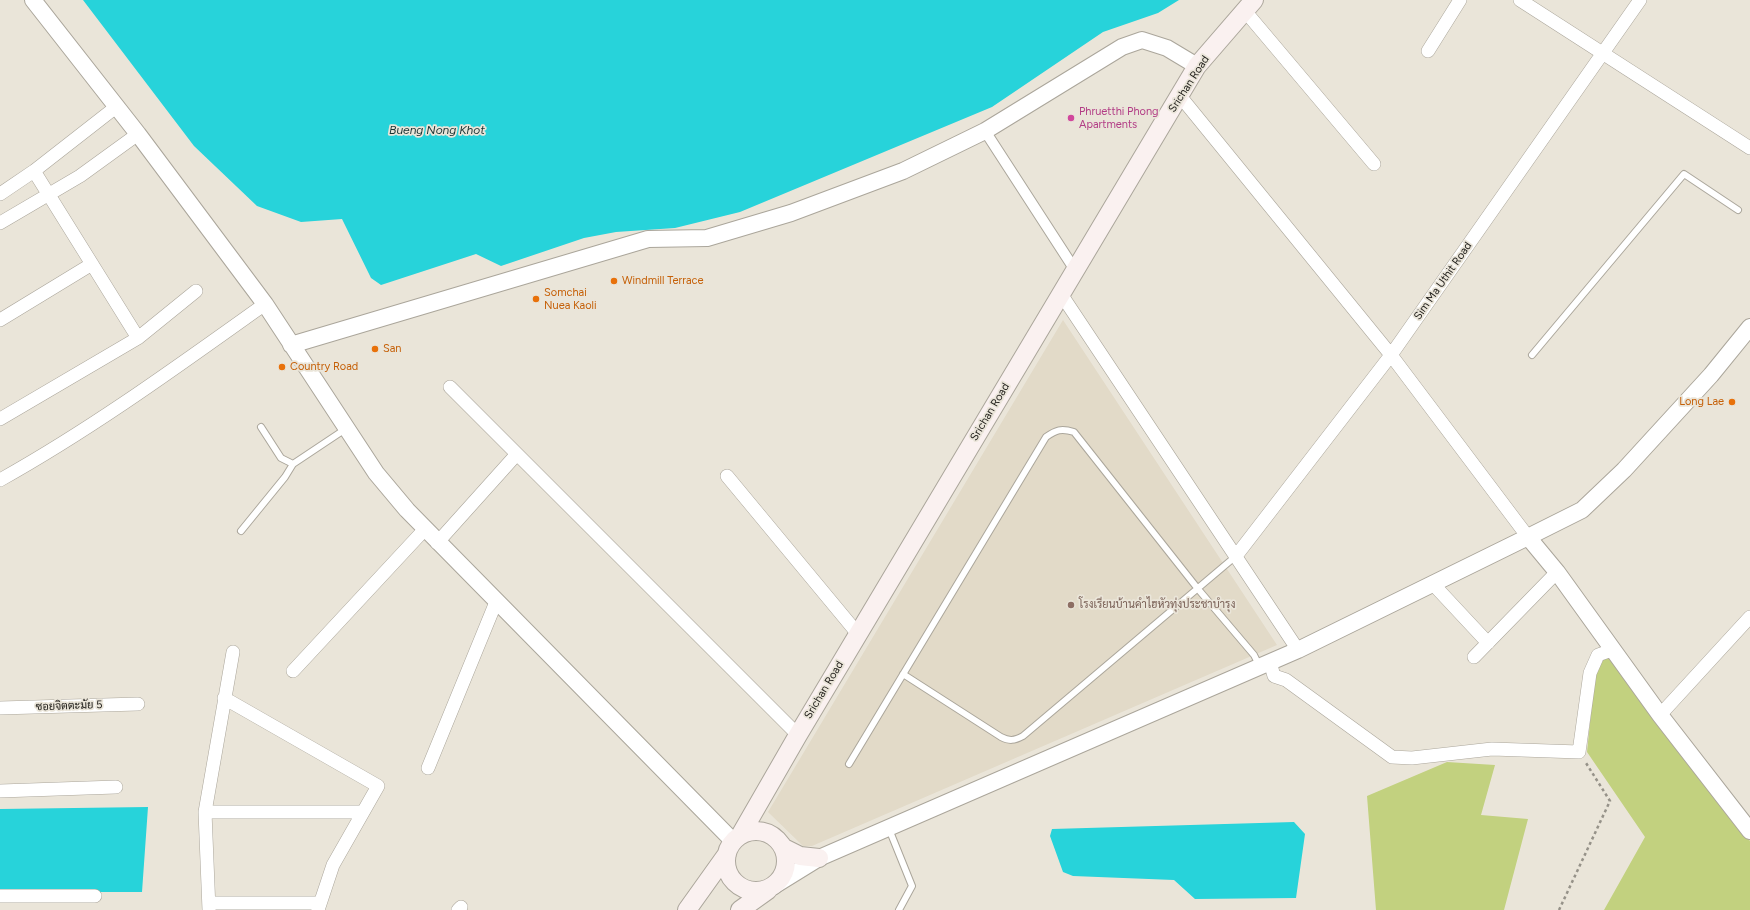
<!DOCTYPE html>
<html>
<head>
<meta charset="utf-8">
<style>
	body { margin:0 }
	canvas { display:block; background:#eae5d9 }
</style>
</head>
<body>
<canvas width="1750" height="910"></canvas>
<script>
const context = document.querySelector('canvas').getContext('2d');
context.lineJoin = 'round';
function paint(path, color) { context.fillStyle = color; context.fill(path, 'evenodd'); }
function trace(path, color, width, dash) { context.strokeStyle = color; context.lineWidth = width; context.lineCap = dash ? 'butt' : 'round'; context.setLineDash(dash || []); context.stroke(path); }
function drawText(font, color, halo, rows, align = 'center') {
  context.font = font + ' Figtree,Sarabun,sans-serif'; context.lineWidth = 3.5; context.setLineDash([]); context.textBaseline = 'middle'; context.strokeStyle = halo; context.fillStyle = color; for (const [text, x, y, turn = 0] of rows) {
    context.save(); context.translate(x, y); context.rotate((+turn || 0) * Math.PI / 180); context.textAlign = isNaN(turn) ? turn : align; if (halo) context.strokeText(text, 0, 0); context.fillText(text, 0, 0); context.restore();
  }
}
paint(new Path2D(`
	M1063,320L1277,645L812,846H803L768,812Z`), '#e2dac8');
paint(new Path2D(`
	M1608,657L1750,841V910H1604L1645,837L1587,752L1595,673L1600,658Z
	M1447,762L1495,765L1481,815L1528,819L1504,910H1376L1367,796Z`), '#c2d17f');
paint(new Path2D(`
	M83,0H1179L1158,13L1103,32L992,107L740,212L675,228L616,232L584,238L501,266L476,254L381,285L371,278L342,219L301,222L257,206L194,146Z
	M148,807L142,892H0V809Z
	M1294,822L1305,834L1296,898L1195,899L1174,880L1073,876L1063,872L1050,836L1052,829Z`), '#27d3da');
const service = new Path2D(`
	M1532,355L1684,174L1738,210
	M261,427L281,458L293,464
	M241,531L285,477L293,464L347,428
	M903,674L1001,737C1009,741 1014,741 1023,736L1236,556
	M849,764L1046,437C1056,430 1061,428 1074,432L1198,589L1254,655L1259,665
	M889,829L912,886L899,910`);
const pedestrian = new Path2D(`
	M985,131L1075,270`);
const minor = new Path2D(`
	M1520,0L1750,148
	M1245,11L1374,164
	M1428,51L1460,0
	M1180,96L1391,355L1528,537
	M34,171L138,338
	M0,194L34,171L116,107
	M0,223L80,176L138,134
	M1061,294L1298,650
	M0,320L92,264
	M450,387L798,735
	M0,419L138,338L196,291
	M727,476L858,634
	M0,480C93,428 178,366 265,304
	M437,543L516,455
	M1236,556L1391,355L1640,0
	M1433,584L1488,643
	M1474,657L1557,572
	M1270,662L1274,676L1286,680L1392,757L1412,758L1492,749L1579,752L1590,673L1598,655L1612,650
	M293,671L425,529
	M224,698L378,786L333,865L318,910
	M0,708L138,704
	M1660,715L1750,617
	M428,768L496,602
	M0,791L116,787
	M205,812H362
	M0,896H95
	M209,903H320
	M209,910L205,812L233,652
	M458,910L461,907`);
const tertiary = new Path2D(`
	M33,0L138,134L265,304L376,473L407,510L733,841
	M291,345L648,239L707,238L791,213L903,171L985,131L1122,47L1142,40L1167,48L1197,66
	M1528,537L1582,510L1624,470L1711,375L1750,327
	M772,887L819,858L1298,650L1528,537L1557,572L1660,715L1750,831`);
const secondary = new Path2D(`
	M726 861a30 30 0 1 1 60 0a30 30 0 1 1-60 0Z
	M741,834L798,735L1197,66L1254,0
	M784,848L800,856L819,858
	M687,910L727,854
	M740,910L768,890`);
trace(service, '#aba69b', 8);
trace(pedestrian, '#aba69b', 12);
trace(minor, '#aba69b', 14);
trace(tertiary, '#aba69b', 18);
trace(secondary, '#aba69b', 20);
trace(new Path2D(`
	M1559,910L1610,801L1586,763`), '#969289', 2.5, [3, 3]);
trace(service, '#fff', 6);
trace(pedestrian, '#fff', 10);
trace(minor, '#fff', 13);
trace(tertiary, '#fff', 16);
trace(secondary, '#faf1f0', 18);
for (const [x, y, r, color] of [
	[1071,118,4,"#d1479c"],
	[614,281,4,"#e8710a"],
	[536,299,4,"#e8710a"],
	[375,349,4,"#e8710a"],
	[282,367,4,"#e8710a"],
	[1732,402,4,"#e8710a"],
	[1071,605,4,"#8d6e63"]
]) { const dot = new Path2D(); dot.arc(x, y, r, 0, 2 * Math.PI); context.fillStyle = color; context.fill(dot); trace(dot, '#eae5d9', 1.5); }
drawText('11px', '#22201c', '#eae5d9', [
	["Srichan Road",1189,84,-57],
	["Sim Ma Uthit Road",1443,281,-55],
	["Srichan Road",990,412,-59],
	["Srichan Road",824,690,-59],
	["ซอยจิตตะมัย 5",69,706,-2]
]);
drawText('11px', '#b23c85', '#eae5d9', [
	["Phruetthi Phong",1079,112],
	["Apartments",1079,125]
], 'left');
drawText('11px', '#c56008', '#eae5d9', [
	["Windmill Terrace",622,281],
	["Somchai",544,293],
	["Nuea Kaoli",544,306],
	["San",383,349],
	["Country Road",290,367],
	["Long Lae",1724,402,"right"]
], 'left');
drawText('11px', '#785e54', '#eae5d9', [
	["โรงเรียนบ้านคำไฮหัวทุ่งประชาบำรุง",1079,605]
], 'left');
drawText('italic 12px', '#193233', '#eae5d9', [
	["Bueng Nong Khot",437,130]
]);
</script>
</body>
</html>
